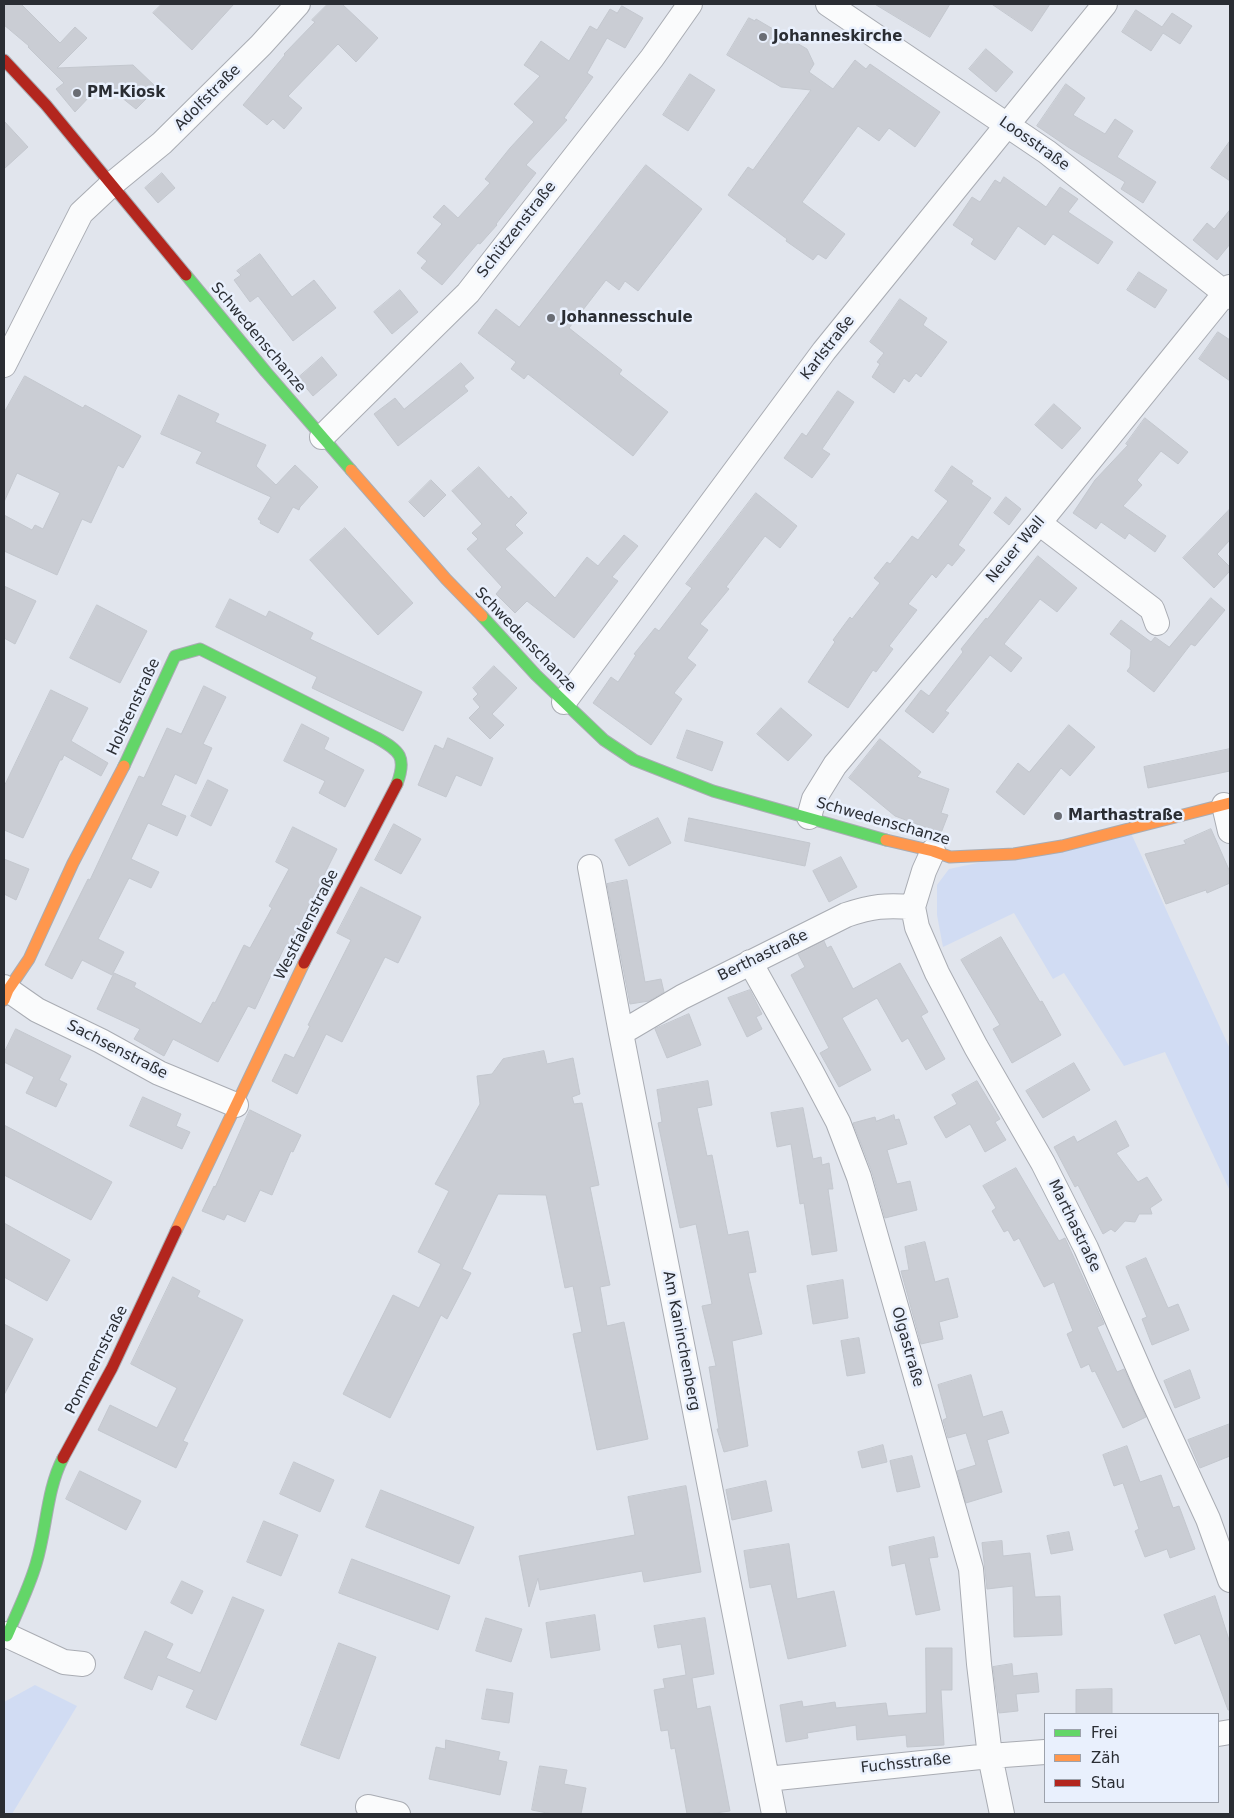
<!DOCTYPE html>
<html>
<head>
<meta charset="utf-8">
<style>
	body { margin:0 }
	#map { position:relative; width:1234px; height:1818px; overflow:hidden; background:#e1e5ed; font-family:"DejaVu Sans",sans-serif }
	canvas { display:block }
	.frame { position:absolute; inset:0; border:5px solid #2a2d33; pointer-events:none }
	.legend { position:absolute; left:1044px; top:1713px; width:175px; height:90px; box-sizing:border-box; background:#e9f0fd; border:1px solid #9da2ac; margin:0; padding:6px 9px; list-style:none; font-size:15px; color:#2a2d33 }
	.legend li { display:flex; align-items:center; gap:10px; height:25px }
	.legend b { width:25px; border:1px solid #9da2ac }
</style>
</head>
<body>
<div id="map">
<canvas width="1234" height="1818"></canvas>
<div class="frame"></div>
<ul class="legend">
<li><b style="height:6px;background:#63d668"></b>Frei</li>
<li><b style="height:6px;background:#ff974d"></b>Zäh</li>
<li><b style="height:6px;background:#b3261e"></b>Stau</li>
</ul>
</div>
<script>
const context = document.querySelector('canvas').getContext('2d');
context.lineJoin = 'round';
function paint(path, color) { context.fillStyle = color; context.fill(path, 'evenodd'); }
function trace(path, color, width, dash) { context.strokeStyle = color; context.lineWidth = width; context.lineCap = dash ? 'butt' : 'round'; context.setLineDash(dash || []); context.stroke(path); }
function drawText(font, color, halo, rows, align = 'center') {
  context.font = font + ' "DejaVu Sans",sans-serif'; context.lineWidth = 5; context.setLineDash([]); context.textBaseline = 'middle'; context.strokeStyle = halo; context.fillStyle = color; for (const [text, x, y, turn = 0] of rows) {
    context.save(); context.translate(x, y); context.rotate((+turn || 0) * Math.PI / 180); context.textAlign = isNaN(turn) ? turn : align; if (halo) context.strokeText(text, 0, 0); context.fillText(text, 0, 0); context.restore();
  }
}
paint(new Path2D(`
	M1130,831L1230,1049V1191L1165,1052L1124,1066L1064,973L1053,979L1014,913L943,947L937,915V885L949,869Z
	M35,1685L77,1706L12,1814H4V1702Z`), '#d1dcf3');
const building = new Path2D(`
	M4,4H21L60,43L75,27L87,38L57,68L133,65L157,88L136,109L116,93L91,95L75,112L56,89L64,83L28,47L29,46L4,25Z
	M162,4H234L192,50L153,13Z
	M328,4H342L378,38L356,62L338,44L288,96L302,108L284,129L273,119L267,125L243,105L285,55L284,54L315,22L312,20Z
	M875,4H950L930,37Z
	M992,4H1050L1032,31Z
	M622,6L643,18L625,48L607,38L587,73L593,77L564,118L567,120L526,165L536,173L496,224L497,225L480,244L478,243L442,285L421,268L427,261L417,253L442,224L433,217L444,205L458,218L490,183L485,179L510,148L534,122L514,104L540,76L524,65L541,41L569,61L590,26L597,30L610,9L617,13Z
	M1136,10L1162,27L1172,13L1192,26L1180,44L1163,33L1151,51L1122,32Z
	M749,18L755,21L756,19L807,49L814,64L809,72L833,89L855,60L866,69L870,64L940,112L915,147L889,128L879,141L858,126L802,202L845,234L826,259L818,254L813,260L786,241L787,239L728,195L748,167L753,170L811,90L781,87L727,55Z
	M986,49L1013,72L996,92L969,69Z
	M690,74L715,90L688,131L663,115Z
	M1066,84L1085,98L1073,115L1105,134L1115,119L1133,131L1117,157L1156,182L1143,203L1121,189L1125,182L1068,147L1037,126Z
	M4,121L28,147L4,169Z
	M1230,141V181L1211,168Z
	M646,165L702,209L638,291L625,281L619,290L606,280L569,328L622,370L619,374L668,412L633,456L528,374L524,379L511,369L516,362L478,333L496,309L519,327Z
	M162,173L175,188L158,203L145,188Z
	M1004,177L1046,207L1060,187L1078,199L1068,212L1113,242L1098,264L1053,234L1045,245L1018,226L995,260L971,244L974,239L953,225L972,197L980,202L995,180L1000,183Z
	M1230,210V244L1217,260L1193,240L1207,223L1214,229Z
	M260,254L292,297L314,280L336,308L293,341L258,296L250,302L234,280L241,275L237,271Z
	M1139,272L1167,290L1155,308L1127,290Z
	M400,290L418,312L392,334L374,312Z
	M900,299L927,318L923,325L947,342L921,377L916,373L909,382L904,378L894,393L872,377L880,364L877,362L884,353L870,342Z
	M1218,332L1230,340V381L1199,359Z
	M322,357L337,375L313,396L298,378Z
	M461,363L474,378L464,386L468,391L398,446L374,414L395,398L404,409Z
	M25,376L83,408L85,405L141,436L123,468L118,465L91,523L82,519L57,575L4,551V515L32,530L35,525L43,529L60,493L17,473L4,502V413Z
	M838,391L854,402L822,449L830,454L812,478L784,458L802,433L806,436Z
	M179,395L219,414L215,422L266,445L256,466L276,485L295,465L318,487L300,507L299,510L293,507L278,533L260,523L261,521L258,519L271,497L196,463L202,452L161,434Z
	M1054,404L1081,428L1062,449L1035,425Z
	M1145,418L1188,452L1178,464L1161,451L1137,480L1142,485L1123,506L1166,536L1155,552L1129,533L1125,539L1101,522L1096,529L1073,513L1095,480L1128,445L1126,444Z
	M952,466L973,481L971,484L991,498L958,545L965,550L952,566L948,563L936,578L932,574L908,604L917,610L889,646L893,649L876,672L873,670L848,708L808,682L835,642L833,640L850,617L852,619L880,583L874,578L887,562L890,564L912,536L918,540L948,501L935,491Z
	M479,467L509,499L511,496L527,513L515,525L523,533L505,549L555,598L587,557L598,566L624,535L638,546L612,577L618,581L574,638L527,601L515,613L496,594L502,587L467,549L478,539L472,533L482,524L452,491Z
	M431,480L446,495L424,517L409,502Z
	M756,493L797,526L780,548L765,536L726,587L729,589L700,624L708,630L687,658L696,665L674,693L682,699L651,745L593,703L611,677L618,682L636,655L634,654L655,628L659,631L692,588L686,584Z
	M1006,497L1021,509L1009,525L994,513Z
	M1230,509V540L1217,554L1230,567V571L1214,588L1183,558Z
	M345,528L413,603L378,635L310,560Z
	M1038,556L1077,588L1057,612L1040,599L1004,644L1022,658L1011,672L990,655L945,711L949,713L933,733L905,711L921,690L929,696L963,652L961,649L986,618L987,619Z
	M4,586L36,601L15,644L4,638Z
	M1211,598L1225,610L1195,646L1191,644L1154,692L1127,671L1130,667L1131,650L1110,634L1121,620L1151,642L1155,637L1169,647Z
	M230,599L266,617L269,611L313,633L310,639L422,692L403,731L312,688L317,677L216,627Z
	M97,605L147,631L120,683L70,658Z
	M494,666L517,688L492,714L504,725L490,739L469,718L480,707L473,699L478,694L473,688Z
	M204,686L226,697L203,744L212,748L196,784L175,774L161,805L186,816L177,836L148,823L131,859L159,872L151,888L129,878L98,939L124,952L112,975L82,960L72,979L45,965L88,879L90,880L139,776L144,778L167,728L181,734Z
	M51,690L88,708L71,741L108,763L101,776L64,755L62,760H60L23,838L4,830V787Z
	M781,708L812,735L788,761L757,734Z
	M302,724L329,738L324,749L364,770L345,807L319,793L325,781L284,761Z
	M1069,725L1095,747L1070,776L1061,768L1024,815L996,792L1018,763L1029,772Z
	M687,730L723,742L712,771L677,758Z
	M448,738L493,758L481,786L456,775L446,797L418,785L435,745L443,749Z
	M880,739L921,772L917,777L949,789L941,813L948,815L941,833L895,816L849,778Z
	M1230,749V771L1148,788L1144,767Z
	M208,780L228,790L211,826L191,816Z
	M658,818L671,843L629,866L615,840Z
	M689,818L810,843L805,866L685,841Z
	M394,824L421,839L401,874L375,860Z
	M293,827L337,849L288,947L285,946L255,1009L248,1006L218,1062L173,1039L164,1056L134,1039L140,1029L97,1009L114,973L136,983L134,987L201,1024L213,1002L215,1003L244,945L250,948L272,908L269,906L289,869L276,862Z
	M1211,829L1230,872V883L1207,893L1206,890L1166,904L1145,854L1186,844L1184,841Z
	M841,857L857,887L829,902L813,871Z
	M4,859L29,869L16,900L4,894Z
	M627,880L645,982L661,979L664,992L649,1001L630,1004L607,884Z
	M361,887L421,917L398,963L385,957L342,1042L326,1034L297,1094L272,1081L285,1054L294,1058L310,1026L308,1025L351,940L337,933Z
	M1001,937L1040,1002L1042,1001L1061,1035L1012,1063L993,1029L1000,1025L961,960Z
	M824,941L827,948L831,946L853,989L900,963L928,1012L921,1016L945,1059L926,1070L908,1038L902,1042L877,998L842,1018L871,1070L839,1087L820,1053L829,1048L791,975L805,967L798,954Z
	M750,990L762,1014L756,1017L762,1029L747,1037L728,998Z
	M689,1014L701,1045L667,1058L655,1029Z
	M16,1029L71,1056L59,1080L67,1084L56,1107L26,1093L34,1077L4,1062V1053Z
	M544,1051L547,1064L573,1058L580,1094L572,1097L574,1104L582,1103L599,1185L590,1187L610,1285L600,1287L607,1326L624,1322L648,1439L597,1450L573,1334L582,1332L573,1286L565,1288L546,1195L498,1194L462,1269L471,1273L447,1319L441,1315L390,1418L343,1394L393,1295L419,1308L441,1264L418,1252L449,1191L435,1184L480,1104L477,1076L492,1074L503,1059Z
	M1074,1063L1090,1090L1043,1118L1026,1091Z
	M708,1081L712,1105L697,1108L707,1156L712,1155L728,1235L748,1231L756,1272L748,1273L762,1334L732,1341L748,1446L724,1452L717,1429H719L709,1367L716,1366L702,1306L712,1304L696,1224L680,1228L658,1123L662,1122L657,1090Z
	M977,1081L1000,1119L995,1122L1006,1140L985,1152L970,1124L946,1138L934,1117L957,1104L952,1095Z
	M143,1097L181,1114L176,1126L190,1132L182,1149L130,1126Z
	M803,1108L813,1159L821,1157L822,1165L829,1163L833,1189H828L837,1251L812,1255L804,1203L800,1204L791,1144L777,1147L771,1113Z
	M250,1110L301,1135L293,1152L291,1151L272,1195L260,1190L245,1222L227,1214L224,1220L202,1211L214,1186L215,1187Z
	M894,1115L895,1120L899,1119L907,1144L887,1150L897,1184L910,1181L917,1210L885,1218L872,1172L853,1123L875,1117L876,1121Z
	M1116,1121L1129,1146L1116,1153L1138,1182L1147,1177L1162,1200L1150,1208L1152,1214H1139L1135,1222L1125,1221L1115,1232L1111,1229L1103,1234L1078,1185L1075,1187L1054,1147L1074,1136L1077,1142Z
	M4,1125L112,1182L91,1220L4,1175Z
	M1016,1168L1059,1241L1065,1238L1104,1324L1097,1327L1117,1372L1124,1369L1146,1417L1123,1428L1095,1371L1092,1372L1089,1364L1081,1368L1067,1334L1073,1331L1054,1282L1044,1287L1019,1238L1014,1241L1008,1230L1004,1232L992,1211L996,1208L983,1186Z
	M4,1223L70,1260L47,1301L4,1277Z
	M925,1242L935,1282L948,1278L958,1317L939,1322L943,1339L921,1344L901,1271L909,1270L905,1247Z
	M1146,1258L1168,1308L1178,1304L1189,1330L1152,1345L1142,1319L1147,1317L1126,1267Z
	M173,1277L200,1291L197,1297L243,1320L183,1441L188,1443L176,1468L98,1430L110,1405L157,1428L177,1388L131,1364Z
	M843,1280L848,1318L813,1324L807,1286Z
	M4,1324L33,1339L4,1395Z
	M859,1338L865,1373L847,1376L841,1341Z
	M1190,1370L1200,1398L1175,1408L1164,1381Z
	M971,1375L983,1417L1002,1411L1009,1433L987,1440L1002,1492L966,1503L957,1471L976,1465L966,1433L948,1438L943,1420L947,1418L938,1385Z
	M1230,1424V1456L1200,1468L1188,1440Z
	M883,1445L887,1462L862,1468L858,1452Z
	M1127,1446L1140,1482L1161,1475L1173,1508L1179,1506L1195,1549L1170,1558L1167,1549L1145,1557L1135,1531L1139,1529L1123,1483L1114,1486L1103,1455Z
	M912,1456L920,1487L897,1492L890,1461Z
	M294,1462L334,1480L320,1512L280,1494Z
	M80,1471L141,1501L126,1530L66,1499Z
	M766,1481L772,1511L732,1520L726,1490Z
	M686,1486L701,1572L644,1582L642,1571L540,1590L538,1578L529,1607L519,1556L635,1535L628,1497Z
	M381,1490L474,1527L459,1564L366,1527Z
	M264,1521L298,1535L281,1576L247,1562Z
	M1069,1532L1073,1550L1051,1554L1047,1536Z
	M934,1537L938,1557L929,1558L940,1610L916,1615L905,1563L892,1566L889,1547Z
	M1002,1541L1003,1556L1030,1553L1035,1597L1060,1596L1062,1635L1014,1637L1013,1586L987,1589L982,1543Z
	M789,1544L797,1599L834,1591L846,1646L788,1659L771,1584L750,1588L744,1551Z
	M352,1559L450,1596L438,1630L339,1593Z
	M182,1581L203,1591L192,1614L171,1603Z
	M1215,1596L1230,1643V1710H1228L1200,1634L1175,1644L1164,1615Z
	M233,1597L264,1610L216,1720L186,1707L194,1690L158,1675L152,1690L124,1678L145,1631L173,1644L166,1658L200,1673Z
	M595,1615L600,1650L551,1658L546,1623Z
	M486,1618L522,1629L511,1662L476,1651Z
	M705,1618L714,1674L692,1678L697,1709L710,1706L730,1811L708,1814H687L675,1748L671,1749L668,1730L661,1731L654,1690L665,1688L663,1679L686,1675L681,1644L658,1648L654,1626Z
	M339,1643L376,1657L339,1759L301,1745Z
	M926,1648H952V1690H941L944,1745L907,1747L906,1735L857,1740L856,1725L807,1733L808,1738L786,1742L780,1705L802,1701L803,1707L835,1702L836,1708L886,1703L888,1716L926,1713Z
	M1012,1664L1013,1676L1037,1673L1039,1692L1016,1694L1018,1711L999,1713L993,1667Z
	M487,1689L513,1693L509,1723L482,1719Z
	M1112,1689V1714H1076V1690Z
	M446,1740L500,1752L498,1760L507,1762L500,1795L429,1779L436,1747L445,1749Z
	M540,1766L567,1770L564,1784L586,1788L581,1814H552L532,1810Z`);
paint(building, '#cacdd4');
trace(building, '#c3c7ce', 1);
const street = new Path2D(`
	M828,4L1047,152L1230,297
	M4,365L81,213L112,184L162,143L261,45L298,4
	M322,437L468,293L652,58L690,4
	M1039,523L1152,609L1157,623
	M564,702L824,351L1105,4
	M1224,805L1230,831
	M809,817L814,799L835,765L1039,523L1230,287
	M933,851L924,871L913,907L917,927L937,973L976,1047L1043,1163L1086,1248L1145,1383L1208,1519L1230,1580
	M590,867L621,1033L774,1814
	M750,962L811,1071L838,1122L859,1177L971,1569L979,1664L990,1756L1002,1814
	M4,987L37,1010L101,1041L159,1073L236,1105
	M621,1033L682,997L846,915C873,906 885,905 913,907
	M4,1634L64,1662L83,1664
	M1218,1734L1230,1732
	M767,1779L990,1756L1045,1752
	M368,1807L398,1814`);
const fast = new Path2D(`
	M186,275L266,372L351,470
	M482,616L536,675L604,740L634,760L713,791L886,840
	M124,766L175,656L200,649L377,738C400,751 407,757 397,784
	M7,1636C17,1612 29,1588 36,1564C47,1529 46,1491 63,1458`);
const slow = new Path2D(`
	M351,470L446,579L482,616
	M886,840L933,851L950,857L1014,854L1062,846L1230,803
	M4,1000L8,990L29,959L73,863L124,766
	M176,1231L304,963`);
const jam = new Path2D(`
	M4,60L46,105L186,275
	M304,963L397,784
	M63,1458L112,1368L176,1231`);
trace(street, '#a9acb3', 26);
trace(fast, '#a9acb3', 13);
trace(slow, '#a9acb3', 13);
trace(jam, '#a9acb3', 13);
trace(street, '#fafbfc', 24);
trace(fast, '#63d668', 11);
trace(slow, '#ff974d', 11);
trace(jam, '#b3261e', 11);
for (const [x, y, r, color] of [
	[763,37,5,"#6a6d74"],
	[77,93,5,"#6a6d74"],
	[551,318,5,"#6a6d74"],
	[1058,816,5,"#6a6d74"]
]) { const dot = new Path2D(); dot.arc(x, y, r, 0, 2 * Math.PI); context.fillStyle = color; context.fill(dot); trace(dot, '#e9f0fd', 2); }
drawText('bold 15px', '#2a2d33', '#e9f0fd', [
	["Johanneskirche",773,37],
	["PM-Kiosk",87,93],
	["Johannesschule",561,318],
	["Marthastraße",1068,816]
], 'left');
drawText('15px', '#2a2d33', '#e9f0fd', [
	["Adolfstraße",208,98,-45],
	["Loosstraße",1034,144,35],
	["Schützenstraße",517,230,-52],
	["Schwedenschanze",258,338,50],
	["Karlstraße",828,348,-52],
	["Neuer Wall",1016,550,-50],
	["Schwedenschanze",525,640,46],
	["Holstenstraße",134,707,-65],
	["Schwedenschanze",883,822,16],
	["Westfalenstraße",307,925,-63],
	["Berthastraße",763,956,-26],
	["Sachsenstraße",117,1050,27],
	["Marthastraße",1074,1226,64],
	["Am Kaninchenberg",681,1341,79],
	["Olgastraße",907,1347,74],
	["Pommernstraße",97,1360,-63],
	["Fuchsstraße",906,1764,-6]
]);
</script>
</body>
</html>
